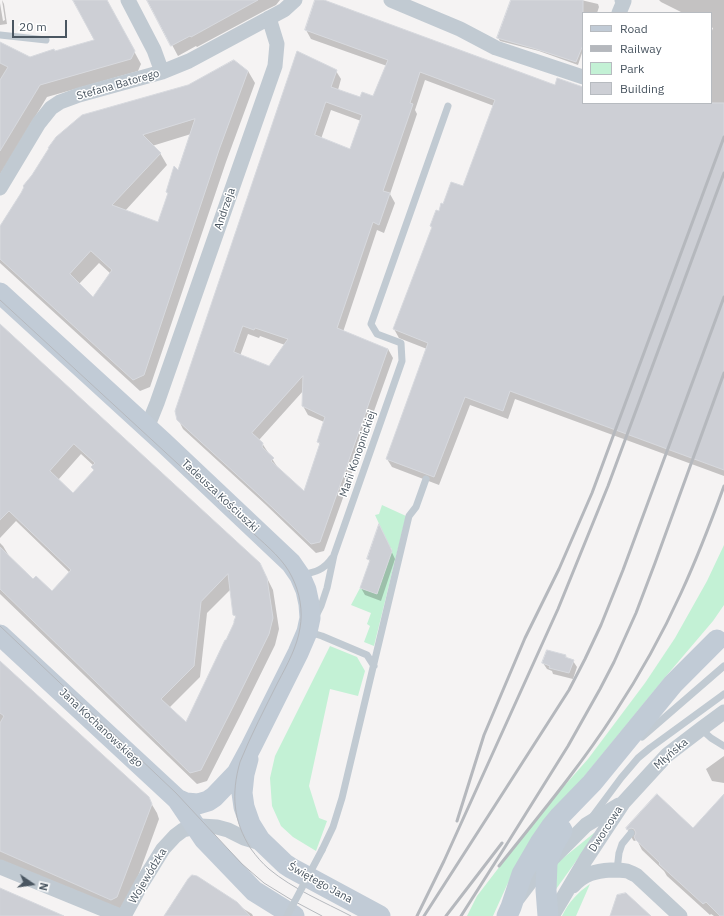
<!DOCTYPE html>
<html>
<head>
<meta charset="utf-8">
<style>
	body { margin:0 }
	#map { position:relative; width:724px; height:916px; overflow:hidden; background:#f5f3f3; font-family:"IBM Plex Sans",sans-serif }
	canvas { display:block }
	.legend { position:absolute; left:582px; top:12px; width:130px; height:92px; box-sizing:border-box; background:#fff; border:1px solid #b7bbc0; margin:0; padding:5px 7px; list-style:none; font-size:12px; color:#4a5661 }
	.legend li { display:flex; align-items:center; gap:8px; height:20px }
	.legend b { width:20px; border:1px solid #b7bbc0 }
	.north { position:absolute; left:12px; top:864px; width:40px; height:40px; -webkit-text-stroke:3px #fff; paint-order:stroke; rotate:103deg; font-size:11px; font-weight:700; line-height:16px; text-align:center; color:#4a5661 }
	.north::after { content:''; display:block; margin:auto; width:14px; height:18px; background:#4a5661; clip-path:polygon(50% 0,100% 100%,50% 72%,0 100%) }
	.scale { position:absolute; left:12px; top:20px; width:55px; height:18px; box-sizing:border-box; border:2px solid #4a5661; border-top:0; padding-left:5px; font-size:12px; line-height:14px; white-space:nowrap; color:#4a5661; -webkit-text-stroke:3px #fff; paint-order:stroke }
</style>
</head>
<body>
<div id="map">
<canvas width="724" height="916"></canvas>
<ul class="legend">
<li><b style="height:5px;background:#c1cbd6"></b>Road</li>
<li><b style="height:5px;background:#b5b8bd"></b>Railway</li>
<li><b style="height:11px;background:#c3f1d5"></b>Park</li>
<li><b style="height:11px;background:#cdcfd5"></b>Building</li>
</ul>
<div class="north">N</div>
<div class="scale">20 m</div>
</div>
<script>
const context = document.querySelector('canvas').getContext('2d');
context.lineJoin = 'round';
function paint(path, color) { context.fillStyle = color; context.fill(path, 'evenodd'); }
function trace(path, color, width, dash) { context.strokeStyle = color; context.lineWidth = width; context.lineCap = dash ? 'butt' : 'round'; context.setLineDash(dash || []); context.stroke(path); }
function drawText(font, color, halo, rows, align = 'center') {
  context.font = font + ' "IBM Plex Sans",sans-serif'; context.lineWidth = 3; context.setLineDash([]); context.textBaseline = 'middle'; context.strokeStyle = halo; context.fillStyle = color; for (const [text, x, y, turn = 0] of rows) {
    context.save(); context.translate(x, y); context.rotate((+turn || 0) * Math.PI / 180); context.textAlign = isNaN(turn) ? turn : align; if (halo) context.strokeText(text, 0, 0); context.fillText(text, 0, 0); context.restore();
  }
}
paint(new Path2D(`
	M382,505L406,516L374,646L364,642L370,626L367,624L371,613L351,605L360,588L377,593L392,549L384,545L386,539L375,515L379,514Z
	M724,545V605L713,621L667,675L547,822L515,869L507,885L493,916H467L477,896L543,810L588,759L645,683L675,638L707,581Z
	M330,646L357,657L365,671L358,696L330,689L309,786L319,818L327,821L316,851L293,837L281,826L272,806L270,778L275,756Z
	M594,833V836L554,892L557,863Z
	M590,884L576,916H562C569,902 577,893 590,884Z`), '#c3f1d5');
paint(new Path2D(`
	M0,0H2L4,4L7,24L0,25V3L3,21L5,20L2,0Z
	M74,0H106L141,64L138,71L47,97L0,175V43L30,58L55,52L96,40Z
	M148,0H280L276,5L266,10L197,47L196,46L178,56Z
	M316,0H322L555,87L583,88V103H711V33L713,28L711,27V13H683L661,2L659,0H724V476L515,399L508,419L470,405L439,485L392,467L387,459L427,349L399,338L394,329L432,228L431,226L443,205L464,188L494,106L425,80L415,110L417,114L390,194L395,203L384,233L377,230L343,332L388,349L393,358L324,551L316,553L265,504L183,429L178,419L336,71L341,79L338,90L361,98L373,97L387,66L311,39L306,30ZM331,110L361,121L351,150L321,139ZM248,334L259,338L260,336L285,345L269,367L240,356ZM304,390L303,406L308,415L324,422L318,441L320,446L304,493L278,468L262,443L259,440Z
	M512,0H581L598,4L599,7L597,13H583V50L578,65L539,51L500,41L498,38Z
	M248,71L255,83L226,162L150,387L140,391L0,263V228L32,176ZM191,134L178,172L167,192L168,194L159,223L125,211L167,165L160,153L152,146ZM99,263L111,274L93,299L79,284Z
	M0,325L266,576L273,590L279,629L275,645L241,714L207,781L197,784L0,594V543L3,546L9,556L33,580L52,592L70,573L16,521L0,538ZM81,454L94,466L95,471L73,495L58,480ZM231,589L234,614L236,618L226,642L186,724L169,708L200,677L207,613Z
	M383,533L395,559L381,601L365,595L361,588L370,562L368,559Z
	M547,651L566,656L567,658L573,661L577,667L573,679L553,674L552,671L547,669L543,663Z
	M0,662L148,798L157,813L159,819L125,912L0,861Z
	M724,756V783L712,781L706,769Z
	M724,795V916H714L711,914L710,915L667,876L664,871L642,850L637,840L634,841L633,840L627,828L657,796L693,829Z
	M239,906L252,914L253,916H165Z`), '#0003');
const building = new Path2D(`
	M73,0H107L135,51L131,59L40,85L0,151V80L8,67L0,63V42L30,57L54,49L55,51L94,40Z
	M147,0H258L191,37L190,36L171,46Z
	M315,0H324L555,85L557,78L583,87V103H724V470L510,391L503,411L465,397L434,477L386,459L428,343L393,329L432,227L430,226L436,210L439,211L441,203L443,204L451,182L463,186L495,100L420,72L410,103L413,104L383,191L390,193L379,225L373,222L337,328L388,349L320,542L311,544L259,495L177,420L175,411L297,51L337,70L331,87L360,97L362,92L373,96L388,60L305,30ZM326,102L362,115L350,149L315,135ZM243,326L254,330L255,328L288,339L269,366L234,352ZM303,376L302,406L325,417L317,442L320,443L304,491L271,461L274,458L262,447L263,443L252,433Z
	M511,0H583V45L576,62L536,49L497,38Z
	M234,60L248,71L219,150L144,375L133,380L0,259V226L21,193L24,187L23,186L32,175L49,148H48L56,137L82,115L188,85ZM195,119L178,170L174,166L166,192L168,193L158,222L112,205L161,153L143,135ZM91,251L112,270L93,297L70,274Z
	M0,324L260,563L267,578L273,618L269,634L235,703L201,770L190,773L0,589V547L33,579L36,576L52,591L71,570L9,511L0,520ZM74,444L95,463L91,467L94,470L73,493L50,471ZM228,574L233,615L236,616L234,621V623L226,640H225L186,722L161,699L194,666L201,602Z
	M379,524L392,551L377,594L360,588L370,560L367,559Z
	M547,650L566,655L565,657L574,660L569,673L549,668L550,666L542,663Z
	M0,661L149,797L152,804L117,897L111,900L0,851V723L4,716L0,713Z
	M657,794L693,828L724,794V916H720L706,902L703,904L659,864L660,863L635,839V838L634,837L636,833L634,829L631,828L627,830L626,828Z
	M192,875L197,876L237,902L250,916H164L188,879Z
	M0,888L64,916H0Z
	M626,893L651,916H610L617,895Z`);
paint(building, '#cdcfd5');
trace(building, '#d7d9de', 1);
trace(new Path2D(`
	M0,35L46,40
	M302,575C315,572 324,570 332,558
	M316,616L321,606L327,588L334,555L402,361L401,343L377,334L371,324L448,106
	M309,632L322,636L367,655L374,666
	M701,729L711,738L724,746
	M642,737L724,666
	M592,817L621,778L638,758L650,748L724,694
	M322,850L333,827L342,798L409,516L416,507L426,479
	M617,870L619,853L622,844L631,833`), '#c1cad2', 7);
trace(new Path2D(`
	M128,0L154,50L162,72
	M391,0L460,29L496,48L583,77
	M619,13L624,1L622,0
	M0,188L39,123L51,108L60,102L79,95L162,72L189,61L284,10L295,0
	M147,428L157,403L275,66L277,44L269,18
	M0,867L120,916
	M573,886C584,874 595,871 611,870C616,870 622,870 627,871C630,872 633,874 636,875L680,916
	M518,898L534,877L586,825L619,805
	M124,916L142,883L163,849L175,836L183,830L201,826L217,827L228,830L244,838L264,844
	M552,916L586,859L623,803L667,755L701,729L724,712`), '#c1cad2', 15);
trace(new Path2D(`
	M0,293L163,442L291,563L300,576L306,590L309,604L310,618L307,632L298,653L251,747L237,773L214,797L208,801L198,804L186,803L177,799
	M0,635L177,799L204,839L254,891L294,916
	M248,759L244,774L242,793L244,807L250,824L260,840L285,864L291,868L380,916
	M507,916L511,907L522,874L540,843L551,827L560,816L592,783L673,684L717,640
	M548,916L546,890L547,863L553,846L562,830`), '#c1cbd6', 21);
trace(new Path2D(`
	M0,300L254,534C268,547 284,560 292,577C300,593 303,611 300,628C297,647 287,665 278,682C265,708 251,735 240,762C231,794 233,821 251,849C257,857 262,863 269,869C293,889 324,902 351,916
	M0,626L176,793L242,864L264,883L290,899L322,916`), '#b5b8bd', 1);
trace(new Path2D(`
	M457,821L484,735L525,638L559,569L592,493L724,137
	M499,866C538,817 579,768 614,714C639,676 662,635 681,593C697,558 711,522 724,486
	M417,916L444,861L558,609L608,486L724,173
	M424,916L569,690L585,659L601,625L623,570L724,297
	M446,916L502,843
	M461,916L505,847L568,746L600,689L614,662L636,613L655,563L724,373`), '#b5b8bd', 3);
trace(new Path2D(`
	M287,916L322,850`), '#c1cad2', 7);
drawText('11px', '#4a5661', '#fff', [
	["Stefana Batorego",118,85,-16],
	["Andrzeja",225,209,-71],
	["Marii Konopnickiej",358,454,-71],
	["Tadeusza Kościuszki",220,496,43],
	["Jana Kochanowskiego",101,728,43],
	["Młyńska",671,754,-41],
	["Dworcowa",606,829,-57],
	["Wojewódzka",148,876,-59],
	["Świętego Jana",320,883,29]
]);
</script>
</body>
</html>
